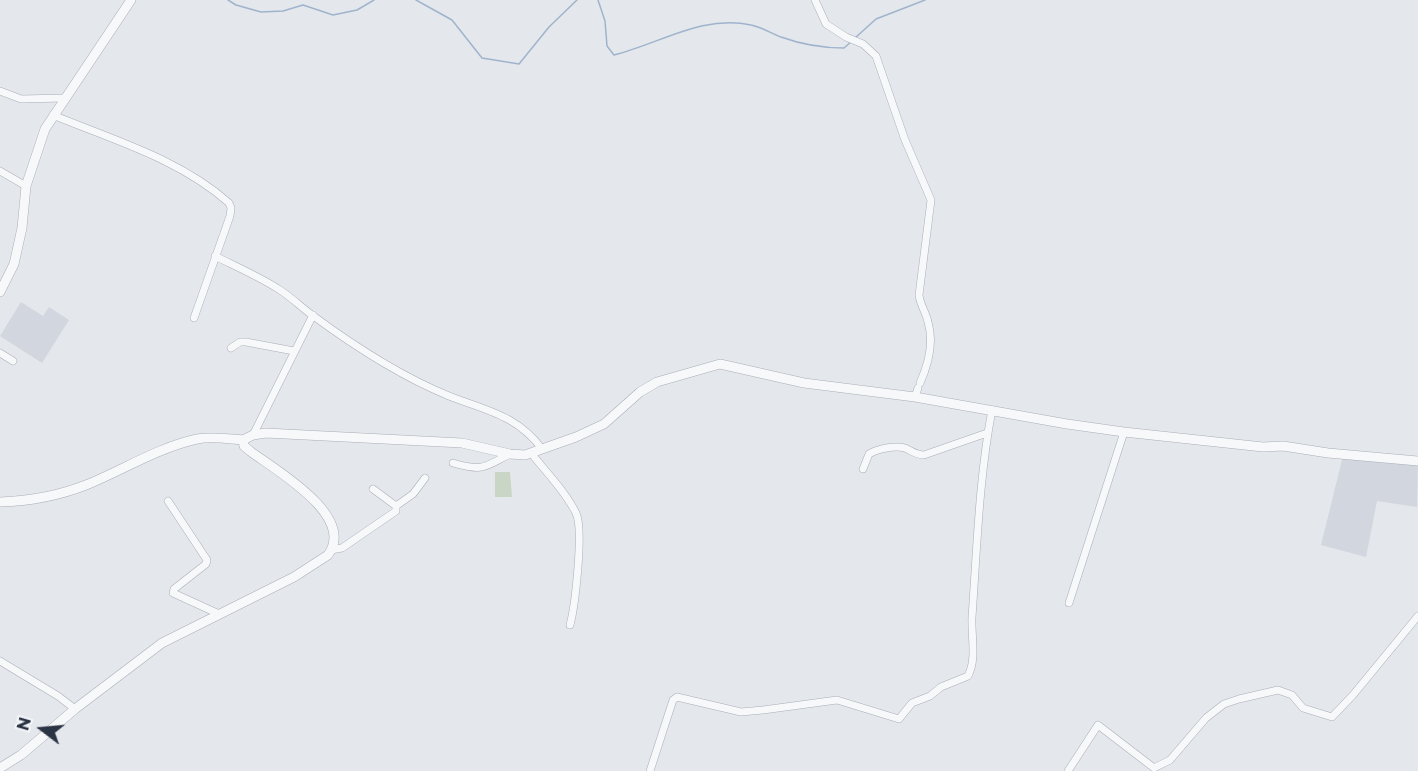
<!DOCTYPE html>
<html>
<head>
<meta charset="utf-8">
<style>
	body { margin:0 }
	#map { position:relative; width:1418px; height:771px; overflow:hidden; background:#e4e7ec; font-family:Montserrat,sans-serif }
	canvas { display:block }
	.north { position:absolute; left:12px; top:699px; width:60px; height:60px; -webkit-text-stroke:4px #f4f6f9; paint-order:stroke; rotate:286deg; font-size:16px; font-weight:700; line-height:24px; text-align:center; color:#2b3445 }
	.north::after { content:''; display:block; margin:auto; width:21px; height:27px; background:#2b3445; clip-path:polygon(50% 0,100% 100%,50% 72%,0 100%) }
</style>
</head>
<body>
<div id="map">
<canvas width="1418" height="771"></canvas>
<div class="north">N</div>
</div>
<script>
const context = document.querySelector('canvas').getContext('2d');
context.lineJoin = 'round';
function paint(path, color) { context.fillStyle = color; context.fill(path, 'evenodd'); }
function trace(path, color, width, dash) { context.strokeStyle = color; context.lineWidth = width; context.lineCap = dash ? 'butt' : 'round'; context.setLineDash(dash || []); context.stroke(path); }
paint(new Path2D(`
	M21,302L43,316L49,307L69,320L42,363L0,336Z
	M1343,456L1418,462L1417,507L1377,501L1366,557L1321,545Z`), '#d2d6de');
paint(new Path2D(`
	M495,472H510L512,497H495Z`), '#c9d6c5');
trace(new Path2D(`
	M228,0L236,5L261,12L283,11L303,5L333,15L357,10L374,0
	M416,0L452,20L482,58L519,64L549,27L577,0
	M598,0L605,21L607,46L614,55C659,44 703,14 751,25C761,27 771,33 781,37C803,45 821,48 844,48L852,41
	M855,38L876,19L925,0`), '#9fb4cc', 1.5);
const minor = new Path2D(`
	M815,0L826,24L846,37L863,44L876,56L905,140L931,200L919,295C920,305 926,312 928,322C934,342 928,365 920,383
	M0,91L21,99L64,98
	M53,115C113,140 180,159 229,203L231,208L230,216L194,318
	M0,171L26,186
	M215,256C237,267 260,277 280,290C291,297 301,307 312,315C354,346 400,376 449,396C485,410 517,415 542,449
	M231,348L240,342H246L294,351
	M0,353L13,361
	M915,397L918,388
	M253,435L313,315
	M531,453C546,472 565,491 576,513C584,530 575,606 570,625
	M453,463C484,472 484,467 510,454
	M863,469L869,454C877,449 895,445 905,448C912,451 916,455 924,455L987,433
	M168,501L207,560L206,564L174,589L173,593L219,614
	M396,506L413,494L425,478
	M331,550L342,548L396,511V506L373,489
	M1069,603L1124,432
	M0,661L58,696L75,709
	M650,771L673,700L677,697L741,712L763,710L837,700L899,719L912,703L930,696L941,687L968,676C977,659 971,636 972,617C977,548 979,478 992,410
	M1068,771L1098,725L1154,768L1170,760L1206,718L1224,704L1239,699L1278,690L1292,695L1303,708L1332,717L1353,695L1418,616`);
const tertiary = new Path2D(`
	M0,292L14,264L22,228L26,186L45,129L131,0
	M243,440L253,435L266,433L462,443L510,454L525,455L576,437L604,424L640,392L657,382L720,364L804,383L915,397L1067,424L1124,432L1263,447L1283,446L1328,453L1418,461
	M0,502C30,501 58,496 86,485C123,470 157,448 197,439C212,436 228,439 243,440L244,446L250,451C275,470 357,516 328,555L294,577L162,643L75,709L21,755L0,768`);
trace(minor, '#a9aeb7', 8);
trace(tertiary, '#a9aeb7', 10);
trace(minor, '#f7f8fa', 7);
trace(tertiary, '#f7f8fa', 9);
</script>
</body>
</html>
